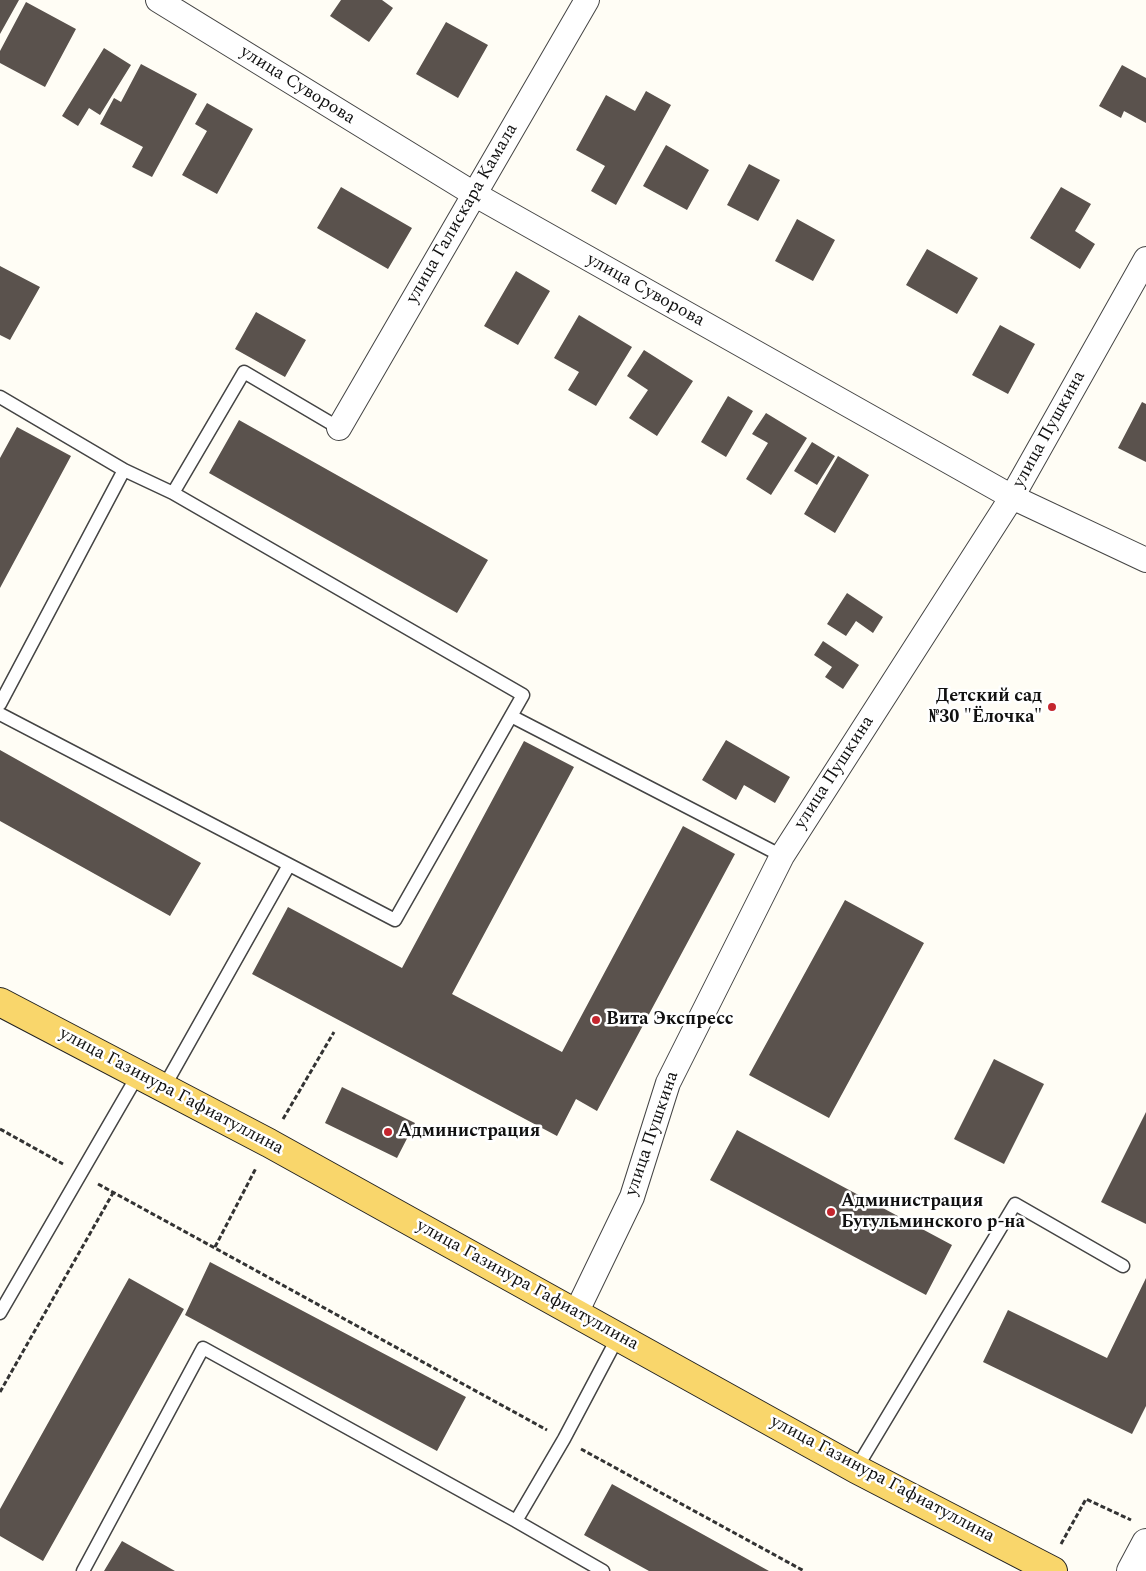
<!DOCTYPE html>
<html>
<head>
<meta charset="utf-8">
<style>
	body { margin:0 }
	canvas { display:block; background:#fffdf5 }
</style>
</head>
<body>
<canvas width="1146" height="1571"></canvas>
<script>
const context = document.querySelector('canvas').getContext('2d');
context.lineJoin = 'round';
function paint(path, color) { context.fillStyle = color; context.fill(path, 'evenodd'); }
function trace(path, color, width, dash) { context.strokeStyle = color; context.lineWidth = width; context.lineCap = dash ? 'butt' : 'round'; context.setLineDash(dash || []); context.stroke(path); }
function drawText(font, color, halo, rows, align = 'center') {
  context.font = font + ' Spectral,serif'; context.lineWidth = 5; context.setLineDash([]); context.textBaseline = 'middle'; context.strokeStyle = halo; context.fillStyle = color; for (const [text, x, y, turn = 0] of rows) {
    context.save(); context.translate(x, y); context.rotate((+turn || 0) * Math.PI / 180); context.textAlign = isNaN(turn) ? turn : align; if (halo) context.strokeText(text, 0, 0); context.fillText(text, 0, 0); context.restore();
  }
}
paint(new Path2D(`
	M0,0H19L0,34Z
	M341,0H382L393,8L369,42L330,16Z
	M26,2L76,29L45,87L0,63V51Z
	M446,22L488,45L458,98L416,74Z
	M104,48L131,65L100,115L89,108L78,126L62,116Z
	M141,64L197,94L152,177L132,167L143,147L100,124L114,98L121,102Z
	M1122,65L1146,78V123L1124,111L1121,118L1099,106Z
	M646,91L671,105L616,205L591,191L605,166L576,150L606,95L635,111Z
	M207,103L253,129L217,194L182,175L207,131L195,124Z
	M666,145L709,170L687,210L643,186Z
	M749,164L780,180L758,221L727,205Z
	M341,187L412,228L388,269L317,228Z
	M1061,187L1091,204L1075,231L1095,244L1080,269L1030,238Z
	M797,219L835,240L813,281L775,261Z
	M927,249L978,278L957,314L906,285Z
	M0,266L40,287L10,340L0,335Z
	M516,271L550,291L518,345L484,326Z
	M256,312L306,340L285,377L235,349Z
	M579,315L632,347L596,406L568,390L579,372L554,358Z
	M1000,325L1035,344L1008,394L972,375Z
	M644,350L693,381L657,436L629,418L648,390L627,376Z
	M728,396L753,411L726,457L701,442Z
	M1142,402L1146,404V462L1118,448Z
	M766,413L807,438L771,495L746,479L768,443L752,434Z
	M239,420L488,560L457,613L209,473Z
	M17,427L71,456L0,588V458Z
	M812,442L835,456L817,485L794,471Z
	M838,456L869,475L835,533L804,514Z
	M847,593L883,617L873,633L856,621L846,636L827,624Z
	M823,641L859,665L843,689L825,677L832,667L814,655Z
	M726,740L790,777L775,803L744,785L736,800L702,780Z
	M524,741L574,767L452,994L562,1052L683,826L735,854L597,1111L576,1099L557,1136L252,974L288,907L402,968Z
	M0,750L201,863L170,916L0,821Z
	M845,900L924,943L829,1118L749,1075Z
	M994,1059L1044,1084L1004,1164L954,1139Z
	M342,1087L415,1123L397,1158L325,1123Z
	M1146,1112V1224L1101,1202Z
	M737,1130L952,1245L926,1295L710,1180Z
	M210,1262L466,1397L437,1451L185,1315Z
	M129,1278L184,1309L43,1561L0,1536V1509Z
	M1146,1278V1406L1132,1434L983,1362L1008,1310L1107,1358Z
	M612,1484L769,1571H649L584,1535Z
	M122,1541L175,1571H104Z`), '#5a524d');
const service = new Path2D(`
	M0,397L124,470
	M173,493L244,372L339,428
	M0,704L124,470L173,493L523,695L395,920L0,714
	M511,716L782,856
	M164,1087L289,865
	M0,1313L139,1073
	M856,1469L1015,1204L1123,1266
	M516,1521L603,1571
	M83,1571L203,1348L516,1521L564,1439L618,1337`);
const minor = new Path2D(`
	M158,0L474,194L1012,497L1146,560
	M339,428L587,0
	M576,1313L632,1197L668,1083L782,856L1012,497L1146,259`);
const tertiary = new Path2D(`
	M1131,1571L1146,1543`);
const primary = new Path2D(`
	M0,1002L269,1143L856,1469L1053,1571`);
trace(service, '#444', 15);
trace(minor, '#444', 26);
trace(tertiary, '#444', 30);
trace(primary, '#222', 30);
trace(new Path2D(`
	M283,1119L334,1032
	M0,1129L63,1164
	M98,1184L547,1430
	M215,1247L256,1168
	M0,1392L113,1193
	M581,1449L804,1571
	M1061,1544L1086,1499L1131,1520`), '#333', 3, [5, 2.5]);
trace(service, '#fff', 12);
trace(minor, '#fff', 24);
trace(tertiary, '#fff', 28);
trace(primary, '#f9d66b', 28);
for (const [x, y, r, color] of [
	[1052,707,5,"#c4262e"],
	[596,1020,5,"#c4262e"],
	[388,1132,5,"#c4262e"],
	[831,1212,5,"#c4262e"]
]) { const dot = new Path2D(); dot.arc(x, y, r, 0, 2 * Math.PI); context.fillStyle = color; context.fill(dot); trace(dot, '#fff', 2); }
drawText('18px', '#111', '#fff', [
	["улица Суворова",297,86,32],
	["улица Галискара Камала",463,214,-60],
	["улица Суворова",645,291,29],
	["улица Пушкина",1050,430,-61],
	["улица Пушкина",835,773,-57],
	["улица Газинура Гафиатуллина",171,1092,28],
	["улица Пушкина",653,1134,-71],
	["улица Газинура Гафиатуллина",527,1286,29],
	["улица Газинура Гафиатуллина",882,1480,28]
]);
drawText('bold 18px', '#111', '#fff', [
	["Детский сад",1042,697,"right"],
	["№30 \"Ёлочка\"",1042,718,"right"],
	["Вита Экспресс",606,1020],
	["Администрация",398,1132],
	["Администрация",841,1202],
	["Бугульминского р-на",841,1223]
], 'left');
</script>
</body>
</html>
